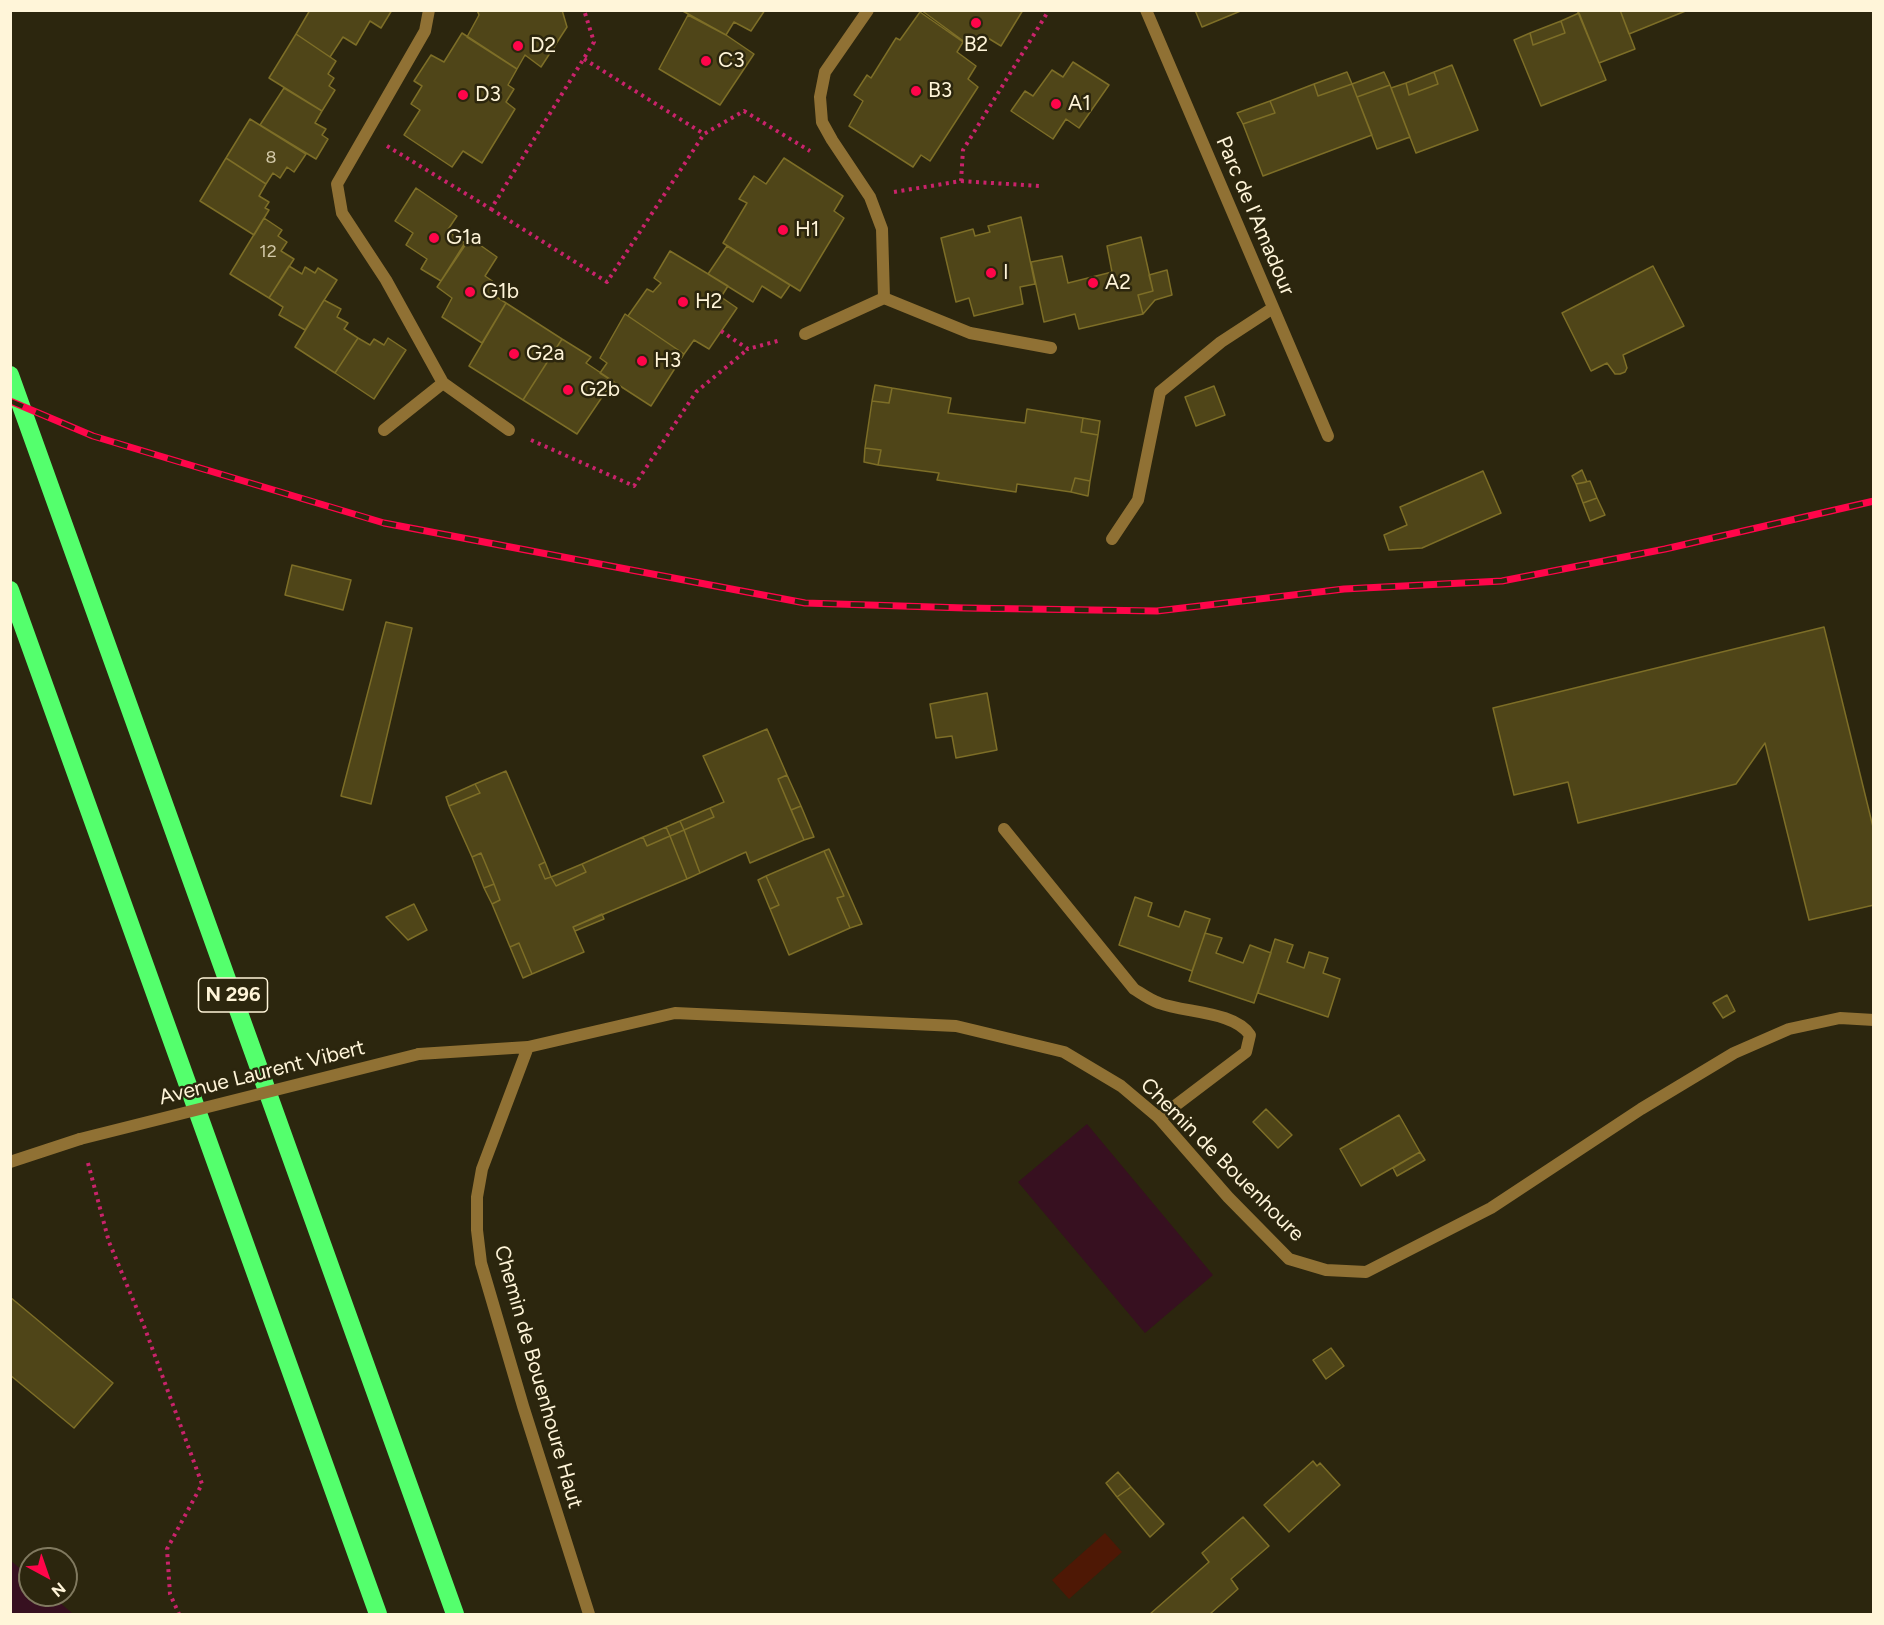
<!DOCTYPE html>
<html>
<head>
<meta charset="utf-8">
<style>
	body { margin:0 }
	#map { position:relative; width:1884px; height:1625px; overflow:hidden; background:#2c260e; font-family:Figtree,sans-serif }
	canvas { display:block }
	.frame { position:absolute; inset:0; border:12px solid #fff5d9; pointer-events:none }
	.north { position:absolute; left:18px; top:1547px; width:60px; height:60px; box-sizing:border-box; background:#2c260e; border:2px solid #80795f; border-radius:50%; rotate:140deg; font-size:16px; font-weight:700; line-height:24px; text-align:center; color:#fff5d9 }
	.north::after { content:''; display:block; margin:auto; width:21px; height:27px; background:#ff054a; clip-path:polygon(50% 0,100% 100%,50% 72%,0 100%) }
</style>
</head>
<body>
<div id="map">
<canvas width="1884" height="1625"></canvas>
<div class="frame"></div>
<div class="north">N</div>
</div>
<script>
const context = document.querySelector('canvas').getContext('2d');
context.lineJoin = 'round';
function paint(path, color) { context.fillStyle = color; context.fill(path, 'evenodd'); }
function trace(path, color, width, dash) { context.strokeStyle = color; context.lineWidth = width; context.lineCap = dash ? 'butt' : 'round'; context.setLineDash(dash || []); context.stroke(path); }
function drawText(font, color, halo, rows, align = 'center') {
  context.font = font + ' Figtree,sans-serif'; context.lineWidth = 5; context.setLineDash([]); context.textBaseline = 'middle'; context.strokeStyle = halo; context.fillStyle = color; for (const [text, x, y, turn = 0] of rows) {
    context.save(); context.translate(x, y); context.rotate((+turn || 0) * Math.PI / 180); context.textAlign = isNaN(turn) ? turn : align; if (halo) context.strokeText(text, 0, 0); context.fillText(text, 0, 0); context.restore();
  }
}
paint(new Path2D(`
	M1087,1124L1213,1275L1145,1333L1018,1182Z
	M10,1560L30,1577V1595H51L73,1614H11Z`), '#371020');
paint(new Path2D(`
	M1105,1533L1122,1552L1069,1599L1052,1580Z`), '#4e1805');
const building = new Path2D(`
	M310,10H392L381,28L370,21L356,45L343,37L330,57L296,34Z
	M477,10H562L567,27L541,67L525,55L517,69L467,37L479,15Z
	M681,10H765L751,31L734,22L726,35Z
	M921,10H1023L1001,46L983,35L973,48Z
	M1195,10H1243L1202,27Z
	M1577,10H1620L1635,49L1599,63Z
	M1620,10H1688L1629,34Z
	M920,12L963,42L957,52L976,66L968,79L978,87L930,161L921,155L913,167L849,126L863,101L854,95L867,75L871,78L896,38L900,40Z
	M1579,13L1606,80L1541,106L1514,40L1530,33L1533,45L1565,33L1561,21Z
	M688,15L726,35L754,54L720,105L659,69Z
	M1561,21L1565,33L1533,45L1530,33Z
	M462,33L517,69L508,85L514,89L506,102L515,109L482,163L463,151L452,167L404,135L420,110L411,104L422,86L414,81L431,55L444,62Z
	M296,34L336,61L328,74L334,78L329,86L335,90L322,111L269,78Z
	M1073,62L1109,85L1079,128L1066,119L1053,139L1011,111L1025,91L1033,96L1052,70L1063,77Z
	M1452,65L1478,130L1416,153L1391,88L1406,83L1409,95L1438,84L1434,72Z
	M1347,72L1352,84L1318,96L1314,84Z
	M1384,72L1390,85L1357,97L1352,84Z
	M1434,72L1438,84L1409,95L1406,83Z
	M1314,84L1318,96L1352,84L1372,135L1263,176L1243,124L1275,113L1270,101Z
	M1390,85L1410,137L1377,149L1357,97Z
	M284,88L322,111L315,123L326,129L322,135L328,139L316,159L260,125Z
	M1270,101L1275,113L1243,124L1237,113Z
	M250,119L306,154L294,172L287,167L280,178L273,173L266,184L226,158Z
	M226,158L266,184L259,196L269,202L265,208L269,210L254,235L200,201Z
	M784,158L843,196L834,211L844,218L800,291L723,243L747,203L739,199L754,176L766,184Z
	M416,188L457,216L447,231L465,243L441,281L421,269L427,259L406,245L413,233L395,221Z
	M1021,217L1035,284L1020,287L1023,304L974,316L969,298L956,302L941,238L973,229L975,236L990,232L988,226Z
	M264,218L282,230L278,236L287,242L281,251L294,259L269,298L230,274Z
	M1141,237L1153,291L1138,295L1143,314L1079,329L1075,314L1044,322L1031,262L1062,256L1068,283L1112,272L1107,246Z
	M470,238L497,257L485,276L501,287L495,296L506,303L482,343L442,317L452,298L437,287Z
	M727,246L790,285L781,298L762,286L753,302L708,274Z
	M670,251L728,286L721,297L737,308L709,349L694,340L684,354L628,316L647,289L653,292L661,283L654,278Z
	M289,266L302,274L305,267L315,273L318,268L337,280L305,330L279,315L283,307L269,298Z
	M1653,266L1684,326L1623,355L1627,368L1625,372L1620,374H1615L1607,363L1591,371L1562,313Z
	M1167,270L1172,295L1155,300L1143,314L1138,295L1153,291L1149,275Z
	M324,300L341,309L337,317L348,323L344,329L358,338L335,373L295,347Z
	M506,303L562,339L523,400L469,366Z
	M625,314L684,354L651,406L600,373L607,363L600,358Z
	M358,338L370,345L374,339L384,345L388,338L406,350L374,399L335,373Z
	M562,339L591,357L586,363L613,381L577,434L523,400Z
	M875,385L892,388L889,403L872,401Z
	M1214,386L1225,415L1196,426L1185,397Z
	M892,388L951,398L948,413L1025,423L1027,409L1083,418L1081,432L1098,435L1090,481L1075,478L1071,492L1017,484L1016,492L937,480L939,473L878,465L881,450L865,448L872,401L889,403Z
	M1083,418L1100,421L1098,435L1081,432Z
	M865,448L881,450L878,465L864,462Z
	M1582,470L1587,482L1576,484L1572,476Z
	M1483,471L1501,513L1422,548L1389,550L1384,535L1407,525L1400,507Z
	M1075,478L1090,481L1088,496L1071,492Z
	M1590,481L1597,498L1583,503L1576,484Z
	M1597,498L1605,515L1590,521L1583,503Z
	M292,565L351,580L343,610L285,595Z
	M386,622L412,628L371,804L341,796Z
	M1824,627L1874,831V905L1809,920L1765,743L1736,784L1578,823L1568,782L1514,795L1493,708Z
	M987,693L997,750L956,758L952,736L936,738L930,704Z
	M767,729L787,775L778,779L804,840L750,863L746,852L700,873L684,830L714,817L710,808L724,802L703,756Z
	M506,771L545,862L539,865L545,879L551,877L556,886L586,872L582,864L643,837L647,846L670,836L687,879L573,927L584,952L532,974L519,943L510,947L492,904L500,900L494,884L481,853L472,857L449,806L480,793L475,784Z
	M787,775L801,806L791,810L778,779Z
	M475,784L480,793L449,806L446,797Z
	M801,806L814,837L804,840L791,810Z
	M710,808L714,817L684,830L680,821Z
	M680,821L684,830L670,836L666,827Z
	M666,827L670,836L647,846L643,837Z
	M684,830L700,873L687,879L670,836Z
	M829,849L862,924L850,928L837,898L844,896L824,851Z
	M824,851L844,896L837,898L850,928L789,955L770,909L779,905L766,876Z
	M481,853L494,884L484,888L472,857Z
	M545,862L551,877L545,879L539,865Z
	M582,864L586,872L556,886L551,877Z
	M766,876L779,905L770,909L758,880Z
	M494,884L500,900L492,904L484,888Z
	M1135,897L1152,903L1148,916L1179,927L1185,911L1210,919L1192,971L1119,945Z
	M414,904L427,930L408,940L386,917Z
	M602,914L604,919L575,931L573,927Z
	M1205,933L1222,938L1216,953L1243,963L1250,945L1271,953L1254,1003L1189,981Z
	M1275,939L1293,945L1287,962L1304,968L1309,952L1328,958L1323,973L1340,979L1328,1017L1258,993Z
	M519,943L532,974L523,978L510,947Z
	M1727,995L1735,1011L1723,1018L1713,1003Z
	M1266,1109L1292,1135L1278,1148L1253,1122Z
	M1399,1115L1420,1152L1361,1186L1340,1149Z
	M1420,1152L1425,1160L1397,1176L1393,1168Z
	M10,1297L113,1383L74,1428L10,1375Z
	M1331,1348L1344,1366L1326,1379L1313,1360Z
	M1313,1461L1317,1466L1320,1463L1340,1485L1289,1532L1264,1505Z
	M1118,1472L1131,1487L1117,1497L1106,1483Z
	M1131,1487L1164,1524L1150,1537L1117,1497Z
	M1243,1517L1269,1546L1231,1579L1238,1589L1210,1614H1150L1209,1562L1202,1553Z`);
paint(building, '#4f4518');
trace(building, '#7d6e27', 1.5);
trace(new Path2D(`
	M584,59L704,134L744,111L810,151
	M387,146L491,209L594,42L584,10
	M961,181L1039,186
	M894,192L961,181L963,150L1049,10
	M491,209L607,282L704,134
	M721,331L748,349L781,340
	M531,440L634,486L696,392L748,349
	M88,1163L109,1242L144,1326L202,1484L167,1549L170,1594L179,1614`), '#c9236b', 4, [3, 4.5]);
trace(new Path2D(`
	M1004,829L1134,989C1142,994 1150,1000 1159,1003C1185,1013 1234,1011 1250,1035L1246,1052L1159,1118`), '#907134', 12);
trace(new Path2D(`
	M429,10L425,31L337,184L342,213L386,280L443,383L509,430
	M868,10L825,72L820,97L822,122L832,140L870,197L882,229L884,298
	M1146,10L1328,436
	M805,334L884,298L970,333L1051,348
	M384,430L443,383
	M1112,539L1138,500L1160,392L1221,342L1273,308
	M528,1047L482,1169L477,1197V1230L481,1263L523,1406L589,1614
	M419,1054L528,1047L675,1013L956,1026L1064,1052L1121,1086L1159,1118L1228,1197L1289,1259L1326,1270L1366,1272L1491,1208L1641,1109L1734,1053L1789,1029L1840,1018L1874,1020
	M10,1162L80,1139`), '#907134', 12);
trace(new Path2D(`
	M10,375L455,1614
	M10,590L378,1614`), '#54ff6d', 18);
const rail = new Path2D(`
	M10,401L93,436L384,523L805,603L965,608L1157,611L1344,589L1502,581L1665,549L1874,501`);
trace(rail, '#ff054a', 7);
trace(rail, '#2c260e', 4.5, [14]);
trace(new Path2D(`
	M80,1139L419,1054`), '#907134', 12);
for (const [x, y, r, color] of [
	[976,23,6,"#ff054a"],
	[518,46,6,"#ff054a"],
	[706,61,6,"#ff054a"],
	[916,91,6,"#ff054a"],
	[463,95,6,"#ff054a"],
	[1056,104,6,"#ff054a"],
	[783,230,6,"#ff054a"],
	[434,238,6,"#ff054a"],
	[991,273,6,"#ff054a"],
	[1093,283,6,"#ff054a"],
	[470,292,6,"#ff054a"],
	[683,302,6,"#ff054a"],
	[514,354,6,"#ff054a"],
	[642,361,6,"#ff054a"],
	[568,390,6,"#ff054a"]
]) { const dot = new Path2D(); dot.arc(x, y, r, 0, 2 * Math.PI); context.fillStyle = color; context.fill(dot); trace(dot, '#2c260e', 2); }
drawText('18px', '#d3c9a9', null, [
	["8",271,158],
	["12",268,252]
]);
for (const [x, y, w] of [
	[233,995,69]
]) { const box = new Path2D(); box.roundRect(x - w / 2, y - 17, w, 34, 4.5); context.fillStyle = '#2c260e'; context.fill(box); trace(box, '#fff5d9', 1.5); }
drawText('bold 20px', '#fff5d9', null, [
	["N 296",233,995]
]);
drawText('21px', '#fff5d9', '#2c260e', [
	["B2",976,45,"center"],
	["D2",530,46],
	["C3",718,61],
	["B3",928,91],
	["D3",475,95],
	["A1",1068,104],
	["H1",795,230],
	["G1a",446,238],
	["I",1003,273],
	["A2",1105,283],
	["G1b",482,292],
	["H2",695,302],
	["G2a",526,354],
	["H3",654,361],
	["G2b",580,390]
], 'left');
drawText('21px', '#fff5d9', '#2c260e', [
	["Parc de l'Amadour",1255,216,67],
	["Avenue Laurent Vibert",262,1073,-14],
	["Chemin de Bouenhoure",1222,1160,45],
	["Chemin de Bouenhoure Haut",538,1377,74]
]);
</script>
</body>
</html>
